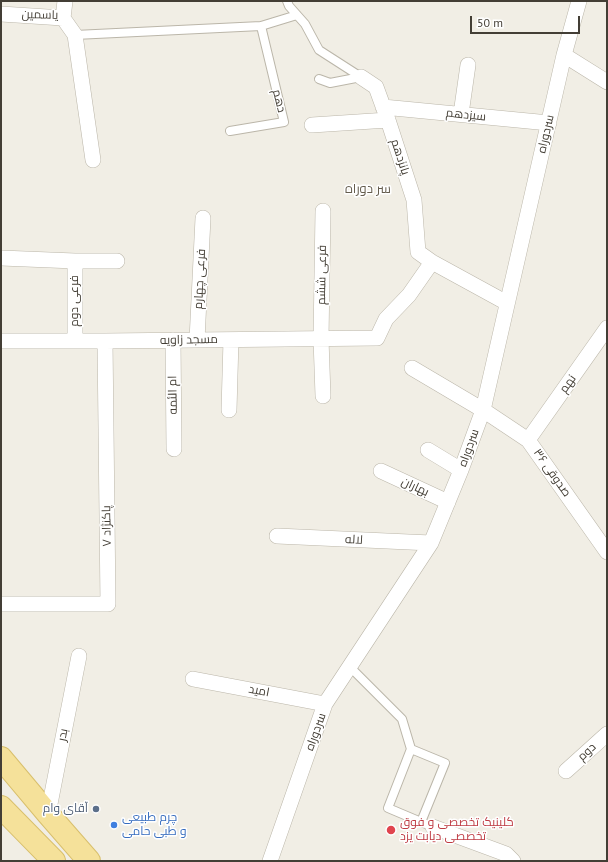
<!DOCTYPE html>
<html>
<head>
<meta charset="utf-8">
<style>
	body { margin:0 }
	#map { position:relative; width:608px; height:862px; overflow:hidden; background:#f1eee5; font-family:"PT Sans",sans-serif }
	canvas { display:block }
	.frame { position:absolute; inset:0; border:2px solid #433e35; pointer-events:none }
	.scale { position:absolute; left:470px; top:16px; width:110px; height:18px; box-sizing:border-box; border:2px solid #433e35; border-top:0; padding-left:5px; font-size:12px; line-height:14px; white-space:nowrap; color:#433e35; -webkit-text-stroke:3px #fff; paint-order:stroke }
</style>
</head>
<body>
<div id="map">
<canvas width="608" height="862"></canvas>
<div class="frame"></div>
<div class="scale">50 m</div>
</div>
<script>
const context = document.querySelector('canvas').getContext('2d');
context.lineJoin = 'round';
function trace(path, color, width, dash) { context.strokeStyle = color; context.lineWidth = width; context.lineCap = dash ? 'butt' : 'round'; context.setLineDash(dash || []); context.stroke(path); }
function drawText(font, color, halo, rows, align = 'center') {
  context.font = font + ' "PT Sans",Cairo,sans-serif'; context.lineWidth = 3; context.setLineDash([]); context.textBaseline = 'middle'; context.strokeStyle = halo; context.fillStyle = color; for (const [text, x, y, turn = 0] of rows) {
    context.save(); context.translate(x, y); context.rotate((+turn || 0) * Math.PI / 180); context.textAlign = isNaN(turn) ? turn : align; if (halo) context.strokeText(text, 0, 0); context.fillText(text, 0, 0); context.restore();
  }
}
const lane = new Path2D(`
	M287,1L289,6L305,24L319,50L361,77
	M75,35L261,26L297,15
	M319,79L330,83L361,77
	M230,131L284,122L261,26
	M350,667L402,719L411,749L388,808L433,827
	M411,749L445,763L421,822`);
const street = new Path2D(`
	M1,14L63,18L65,1
	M63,18L75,35L93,160
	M564,55L607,82
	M361,77L376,87L388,120L414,200L418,252L432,262L507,303
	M383,107L549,123
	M461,114L468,65
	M312,125L388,120
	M1,258L75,261H117
	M75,261V341
	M173,340L174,449
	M197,340L203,218
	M1,341H105L377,338L386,319L409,295L432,262
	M412,368L483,410L528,440L607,552
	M323,396L321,339L323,211
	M229,410L231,340
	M528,440L607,328
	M428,450L461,470
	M381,471L448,502
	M277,536L431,543
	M1,604H108L105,341
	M193,679L325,704
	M566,771L607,734
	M48,814L79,656
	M433,827L506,854L513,861
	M270,861L325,704L431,543L461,470L483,410L564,55L579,1`);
const primary = new Path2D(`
	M1,758L48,814L89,861
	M1,807L54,861`);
trace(lane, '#bbb6a9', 10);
trace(street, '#bbb6a9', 16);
trace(primary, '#d8bf6c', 24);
trace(lane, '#fff', 8);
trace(street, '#fff', 15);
trace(primary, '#f5e19a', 22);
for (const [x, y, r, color] of [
	[96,809,4,"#5c6f8a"],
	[114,825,4,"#3f7fe0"],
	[391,830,5,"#e0444e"]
]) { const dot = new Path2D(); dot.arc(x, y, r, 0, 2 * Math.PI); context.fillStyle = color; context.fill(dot); trace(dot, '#fff', 1.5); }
drawText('12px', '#433e35', '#fff', [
	["یاسمین",40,15,1],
	["دهم",279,101,76],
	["سیزدهم",466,115,6],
	["سردوراه",546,134,-77],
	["پانزدهم",400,157,72],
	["فرعی ششم",322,275,-89],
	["فرعی چهارم",200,279,-87],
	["فرعی دوم",75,301,-90],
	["مسجد زاویه",189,340,-1],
	["نهم",568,384,-55],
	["ام الئمه",173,395,-91],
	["سردوراه",469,448,-70],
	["صدوقی ۳۶",552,473,55],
	["بهاران",415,487,25],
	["پاکنژاد ۷",107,526,-91],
	["لاله",354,540,3],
	["امید",259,691,11],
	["سردوراه",316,732,-70],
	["بدر",63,735,-79],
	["دوم",587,752,-42]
]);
drawText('12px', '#4e5e75', '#fff', [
	["آقای وام",88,809]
], 'right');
drawText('12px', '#366cbe', '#fff', [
	["چرم طبیعی",122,818],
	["و طبی حامی",122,832]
], 'left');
drawText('12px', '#be3a42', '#fff', [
	["کلینیک تخصصی و فوق",400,823],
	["تخصصی دیابت یزد",400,837]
], 'left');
drawText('13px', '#655d4e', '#fff', [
	["سر دوراه",368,189]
]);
</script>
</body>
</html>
